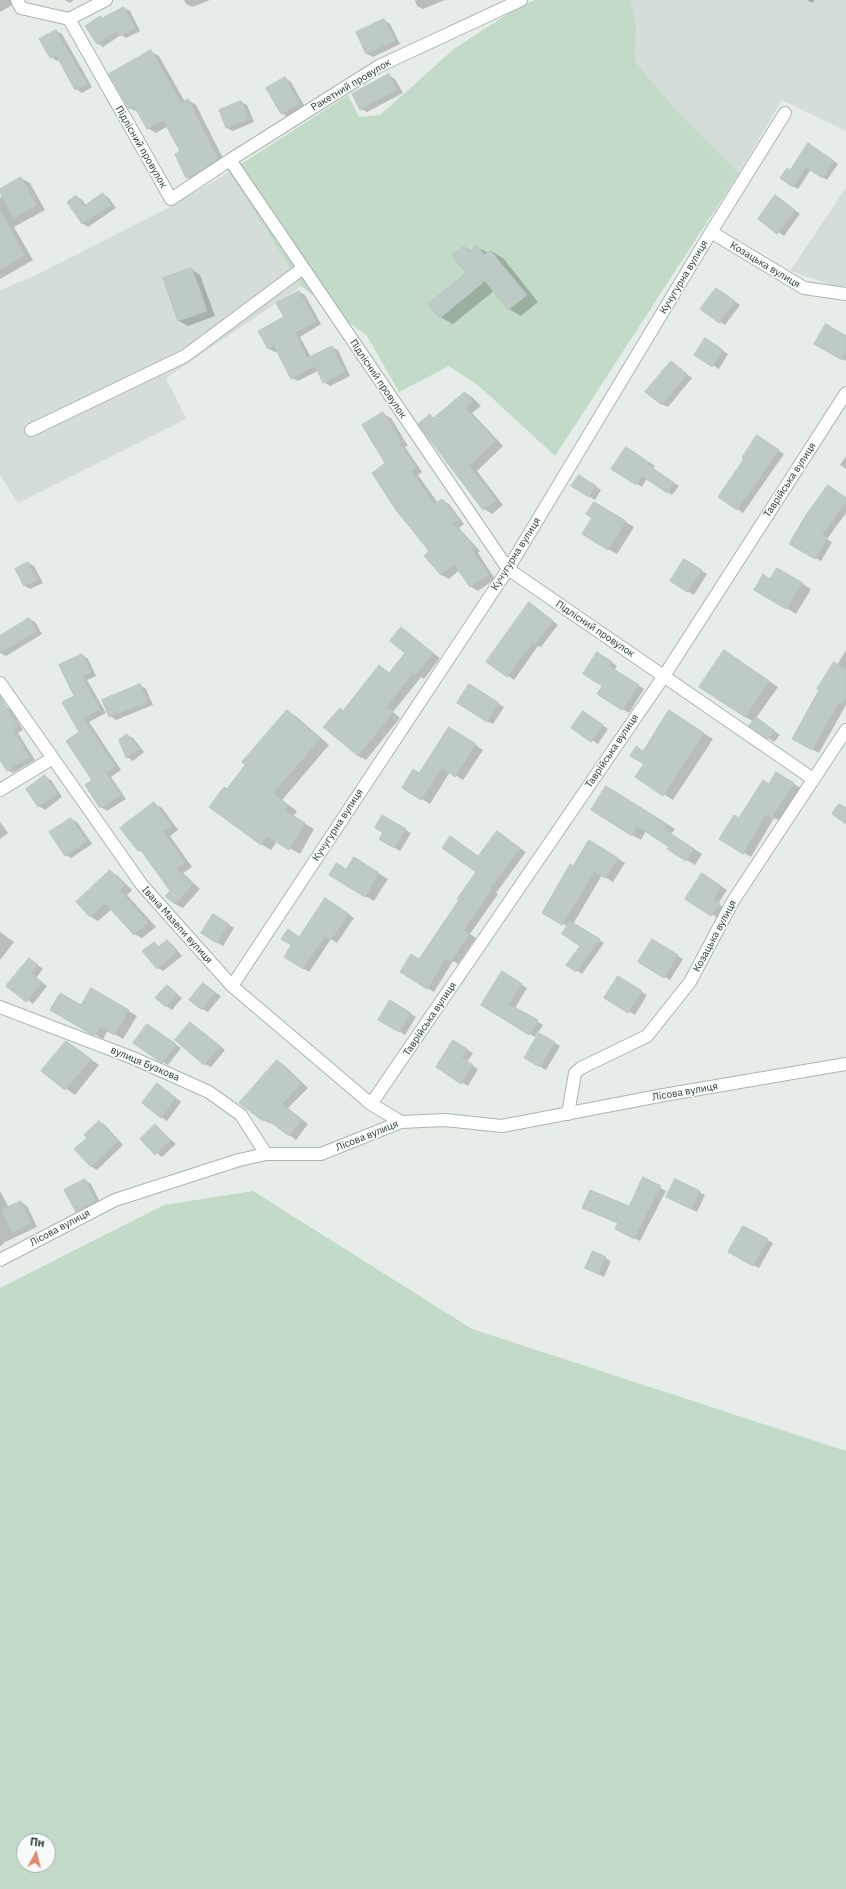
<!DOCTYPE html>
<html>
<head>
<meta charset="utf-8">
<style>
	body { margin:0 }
	#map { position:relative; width:846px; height:1889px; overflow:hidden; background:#e6ede9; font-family:"IBM Plex Sans",sans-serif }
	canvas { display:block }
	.north { position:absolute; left:16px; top:1833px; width:40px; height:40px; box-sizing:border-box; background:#f6faf8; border:1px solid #a3aeaa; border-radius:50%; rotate:7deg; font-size:11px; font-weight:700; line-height:16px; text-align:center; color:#273d36 }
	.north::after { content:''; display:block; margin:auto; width:14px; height:18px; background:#e2896f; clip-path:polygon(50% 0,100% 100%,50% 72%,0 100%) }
</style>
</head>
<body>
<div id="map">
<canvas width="846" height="1889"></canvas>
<div class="north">Пн</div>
</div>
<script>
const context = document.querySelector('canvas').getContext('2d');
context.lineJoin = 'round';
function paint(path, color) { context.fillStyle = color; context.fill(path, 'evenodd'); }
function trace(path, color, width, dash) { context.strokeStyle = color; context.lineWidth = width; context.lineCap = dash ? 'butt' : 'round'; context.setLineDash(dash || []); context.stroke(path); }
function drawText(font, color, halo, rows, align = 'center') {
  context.font = font + ' "IBM Plex Sans",sans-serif'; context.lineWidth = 3; context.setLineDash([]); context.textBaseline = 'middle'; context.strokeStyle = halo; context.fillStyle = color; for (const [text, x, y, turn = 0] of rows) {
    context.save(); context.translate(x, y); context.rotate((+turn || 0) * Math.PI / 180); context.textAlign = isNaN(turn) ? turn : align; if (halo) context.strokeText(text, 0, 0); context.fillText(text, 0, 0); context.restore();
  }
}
paint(new Path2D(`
	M630,0H846V131L782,100L739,173L675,109L635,61L636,23Z
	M229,172L301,286L166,378L186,419L18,503L0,475V290L34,276L166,209Z
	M846,188V286H835L790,271Z`), '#d4ddd8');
paint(new Path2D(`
	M535,0H630L636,23L635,61L675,109L739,173L555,456L479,386L449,366L399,392L367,336L301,286L229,172L348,95L359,117L380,115L455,48L514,10Z
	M253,1191L472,1329L846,1451V1889H0V1288L164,1205ZM24,1841H48V1865H24Z`), '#c1dbc8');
paint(new Path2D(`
	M0,0H12L14,4L0,12Z
	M65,0H74L70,3Z
	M184,0H210L192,7L186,4Z
	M415,0H445L423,9L417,6Z
	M807,0H815L812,3Z
	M124,8L130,11L140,31L126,38L121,35L103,47L97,43L100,17L103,19Z
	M384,20L390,24L400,44L373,57L367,54L357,33Z
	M56,31L62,34L92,87L82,93L76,89L60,59L57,61L51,57Z
	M151,52L159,56L185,102L188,100L196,105L226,164L195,182L187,177L182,152L168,126L156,133L147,128L139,112L129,108Z
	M389,75L395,79L403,93L367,112L361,109Z
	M285,78L291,82L305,107L287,117L282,113Z
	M241,102L247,105L254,122L233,131L227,128L220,111Z
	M813,147L838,164L827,180L811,169L798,189L793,186L790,171Z
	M21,178L30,183L45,210L14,227L33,260L0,279V198L3,196L0,190Z
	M103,194L109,198L116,208L88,227L82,223L76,196L82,200L86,205Z
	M781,200L800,214L784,236L759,219Z
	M464,247L471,251L477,247L488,253L491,251L503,258L538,302L521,316L509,309L494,291L453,324L440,317L468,273Z
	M191,269L200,275L215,316L188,326L179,321Z
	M299,292L305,295L321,324L300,337L311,357L332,347L338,350L350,376L330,386L324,382L318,371L298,381L292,378L277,351L275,352L269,349L259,331L286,317Z
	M722,292L740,305L725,325L720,322Z
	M846,337V361L815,343Z
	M711,343L728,354L719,369L696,355Z
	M671,362L692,378L668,407L662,404Z
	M466,393L473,398L481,406L472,413L503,446L477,471L503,505L492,514L484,509L420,424L430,416L435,418Z
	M383,414L391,418L408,446L405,447L422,472L418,475L438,503L442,500L449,504L464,524L459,528L480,551L478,553L495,579L478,591L471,587L459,570L449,579L441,575L386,464Z
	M763,440L784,454L743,513L719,497Z
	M626,448L655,466L653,469L679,486L672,495L647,478L642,487L613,469Z
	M846,456V469L840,465Z
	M585,480L601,490L595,500L573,486Z
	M846,498V513L827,539L832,542L821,561L791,544Z
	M603,508L634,527L617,554L608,549Z
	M28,563L34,566L43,583L30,589L25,586L16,569Z
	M690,563L707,574L694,595L671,581Z
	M777,569L811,589L796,614L755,589L771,580Z
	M535,607L558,625L541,647L538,646L514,680L487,662Z
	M29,619L35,622L42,634L6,656L0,653V637Z
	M401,629L440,658L424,679L421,677L393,712L400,718L366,760L358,756L343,711L379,667L390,673L406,653Z
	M846,650V705L819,753L793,739Z
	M82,655L88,659L96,676L87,680L106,713L89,722L121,770L111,777L126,799L107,811L101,807L86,785L94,780L81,732L75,697Z
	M733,656L778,687L756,718L780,735L774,742L750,725L753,721L745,717Z
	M603,657L617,666L614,670L644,689L629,713L598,694L603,686Z
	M140,685L146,689L153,705L116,720L110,716Z
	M475,689L504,707L493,724L487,721Z
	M6,707L11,710L23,730L18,733L35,760L13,773L7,770L0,758V710Z
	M287,711L297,717L329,745L282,800L297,811L293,817L314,829L300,854L277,841L271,850L261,844L227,790Z
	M589,716L608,729L598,744L573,728Z
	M678,717L713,739L673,800L636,777L645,764L643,752Z
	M457,733L483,750L463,780L450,772L430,804L403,787L419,774Z
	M127,735L133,738L144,752L133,761L127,757L120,740Z
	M45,777L51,780L62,797L45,810L39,806Z
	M784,778L801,788L780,821L774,818L751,857L720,839L770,785Z
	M615,792L675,829L671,834L702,854L695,865L669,849L671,846L646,831L641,840L632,835Z
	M154,804L162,808L178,830L170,836L192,867L183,873L200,889L183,908L175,904L171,891L144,853L138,850Z
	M383,816L411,833L400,851L380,839L385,833Z
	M71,819L77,822L92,844L71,858L65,855Z
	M0,822L8,833L0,839Z
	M497,832L526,852L496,893L498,894L470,934L476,938L458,964L453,961L434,992L401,972L419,960L460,900L477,871L451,837L479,857Z
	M597,846L625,863L613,882L602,875L573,924L604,943L582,974L568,964L582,946L568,927L543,912L574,867Z
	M363,864L388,879L374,901L365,896L347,870Z
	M110,871L118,876L132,890L127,895L156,927L142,938L134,934L112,909L98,921L91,917L77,902Z
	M708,878L727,890L718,904L725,908L718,918L687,899Z
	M331,903L354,918L337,943L331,939L309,972L285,956Z
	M214,915L234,928L223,946L202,933Z
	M0,932L14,942L0,960Z
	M167,941L173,945L182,956L163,971L158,968L154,943L160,947Z
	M652,941L683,959L670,980L639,961Z
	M35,963L43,969L36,978L47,986L33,1004L8,986Z
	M503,973L527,988L515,1008L543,1025L535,1037L483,1005Z
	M624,981L647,995L635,1015L606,998Z
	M203,984L221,996L208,1012L202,1009Z
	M167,986L182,998L172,1010L166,1006Z
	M91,989L137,1016L123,1039L108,1030L103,1039L51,1009H85Z
	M396,1005L416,1017L405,1035L379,1019Z
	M190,1023L225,1050L211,1067L205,1064Z
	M147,1025L181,1048L168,1065L163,1062Z
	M539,1034L560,1046L546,1070L526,1058Z
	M453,1041L473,1053L467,1062L478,1069L468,1086L437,1067Z
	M67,1042L99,1065L75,1095L43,1071Z
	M277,1061L284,1065L308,1088L288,1108L308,1124L296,1140L272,1122L271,1124L263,1120Z
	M163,1088L181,1102L167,1121L161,1117Z
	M100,1122L105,1125L123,1145L97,1170L92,1167L76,1149L88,1138Z
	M155,1126L176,1144L162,1157L141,1139Z
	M644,1179L666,1191L640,1241L616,1228L619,1223L589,1211L629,1208Z
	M85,1180L91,1184L101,1204L82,1214L76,1211Z
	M0,1191L9,1208L21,1202L27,1206L37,1227L3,1243L4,1244L0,1246Z
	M699,1192L705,1195L697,1212L673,1200Z
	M743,1227L773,1243L759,1268L730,1252Z
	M605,1258L611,1261L604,1277L592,1271Z`), '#0003');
const building = new Path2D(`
	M124,7L135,28L120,36L117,31L97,44L85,26L100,16L102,18Z
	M384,19L395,41L366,54L356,32Z
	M56,30L87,84L75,90L56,55L50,58L39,39Z
	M151,50L181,103L188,99L218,159L196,174L186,178L175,154L180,151L163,120L147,129L134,106L129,109L109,74Z
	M389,74L397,90L360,110L352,94Z
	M285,77L300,103L281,114L266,88Z
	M241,101L249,119L226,128L219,110Z
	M808,143L834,161L822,178L806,167L793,187L780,178L787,168L790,170Z
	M21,177L37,205L14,218L0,193V189Z
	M103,193L111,205L82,224L67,202L76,195L84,206Z
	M775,195L795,210L777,234L758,219Z
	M0,211L25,255L0,270Z
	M477,245L484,255L490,250L527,295L508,310L485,281L440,318L428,304L466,273L452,255L464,246L469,252Z
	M192,268L207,311L178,321L163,278Z
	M716,288L735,301L719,323L700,309Z
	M299,291L316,321L295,333L307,358L332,346L345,372L323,383L315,366L291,379L274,346L268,349L258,331L284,317L276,303Z
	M826,324L846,336V352L842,360L814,344Z
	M705,338L723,350L712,367L694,355Z
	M671,361L687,374L662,405L645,392Z
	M465,392L473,401L465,408L496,441L469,466L496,500L483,510L418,424L430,414L433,418Z
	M383,412L401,442L399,443L416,467L411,471L435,504L442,499L458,519L453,523L474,547L471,549L489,575L470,587L454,564L441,575L424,556L429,551L396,510L372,473L385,463L362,425Z
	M757,435L779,450L737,510L718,497L744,459L742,458Z
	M626,447L650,463L648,465L674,483L667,493L642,476L636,485L611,469Z
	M579,475L596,486L589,497L571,486Z
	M828,485L846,498V501L822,535L827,538L815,559L789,544L806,515Z
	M594,502L626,521L608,550L582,534L592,518L586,514Z
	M684,559L702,570L687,592L670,581Z
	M28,562L37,580L24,586L15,569Z
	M777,568L803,583L786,609L754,590L763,574L770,579Z
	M529,602L553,621L534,645L532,643L507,677L486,662Z
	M29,618L37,631L0,653V636Z
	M401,627L433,653L415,675L413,673L386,707L393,712L358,756L323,727L340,708L343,711L379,665L389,673L405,653L390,641Z
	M724,650L769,681L745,717L699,687Z
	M597,652L612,662L609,666L639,685L622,710L597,694L602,686L583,674Z
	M82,654L91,672L82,676L100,709L84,719L115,766L106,773L121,795L100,808L85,785L92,780L66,741L79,732L62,702L74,696L59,665Z
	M834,662L846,670V697L842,704L839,702L812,750L792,739L819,690L817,689Z
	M140,684L148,702L109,717L102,700Z
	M469,684L499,703L487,722L457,703Z
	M0,696L18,727L13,730L30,757L7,771L0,760Z
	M287,710L320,739L273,793L288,805L284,810L305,823L289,850L267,836L261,845L209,807L224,787L227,789L245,765L242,762Z
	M669,710L704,733L663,796L635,777L644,764L630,756L636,746L643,751Z
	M583,711L603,725L591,742L571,728Z
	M756,717L775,731L768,739L749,726Z
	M449,727L476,744L455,777L442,768L421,800L402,788L413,769L419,773Z
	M127,734L139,749L126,758L119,740Z
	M776,772L794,783L772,818L766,814L743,854L719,839L734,815L739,818L763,780L769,784Z
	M45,775L57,794L38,807L26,789Z
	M606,786L667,824L664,829L694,849L686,861L667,849L669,847L637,826L632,836L591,810Z
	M154,802L172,826L163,832L185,862L176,869L193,884L175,904L165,896L170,891L140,849L138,851L120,828Z
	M839,804L846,808V824L832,814Z
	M382,815L406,829L394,848L379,839L383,833L375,828Z
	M71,818L87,841L65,856L49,832Z
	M497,831L520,848L490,888L492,889L464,930L470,933L451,961L446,958L427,989L400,972L411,954L419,959L459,900L457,899L476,872L442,848L450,836L478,856Z
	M589,840L618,858L605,878L594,872L562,925L542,913L570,864L573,866Z
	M354,857L379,873L365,897L329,875L336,863L346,869Z
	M110,870L124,885L120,890L148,922L134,935L105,903L90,917L76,902Z
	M702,873L721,886L713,900L720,904L711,916L685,899Z
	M325,898L349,914L331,940L325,936L303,969L284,957L291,945L281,939L288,929L299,937Z
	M213,914L229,924L217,943L201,933Z
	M570,921L600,939L576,972L566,965L580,946L562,934Z
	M652,939L678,955L664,978L638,962Z
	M167,940L177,952L157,969L142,951L154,942L158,947Z
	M29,958L38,965L31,974L42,982L26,1002L6,986Z
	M502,971L522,984L509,1004L538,1020L529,1035L481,1005Z
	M618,976L642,991L628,1013L604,998Z
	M203,983L215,992L202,1010L189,1000Z
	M167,985L177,994L166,1007L155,998Z
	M91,988L129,1010L114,1035L100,1027L95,1035L91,1034L50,1010L60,993L81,1005Z
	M390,1000L411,1013L399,1032L378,1020Z
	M190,1022L220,1046L204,1065L175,1040Z
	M147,1024L176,1044L162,1063L133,1043Z
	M539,1033L555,1042L540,1067L524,1058Z
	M453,1040L467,1049L462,1058L473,1065L461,1084L436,1067Z
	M66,1041L91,1059L65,1090L41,1071Z
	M277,1060L301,1083L282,1104L302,1120L289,1136L265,1118L263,1121L239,1103Z
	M157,1083L176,1098L161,1118L142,1103Z
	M99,1121L118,1141L91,1167L74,1149L87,1138L84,1135Z
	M155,1124L170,1140L155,1155L140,1139Z
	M643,1177L661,1186L634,1239L615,1229L618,1223L582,1208L590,1190L629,1206Z
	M85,1179L96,1201L76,1212L64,1190Z
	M675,1179L700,1191L691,1209L666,1197Z
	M21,1201L31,1223L12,1233L2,1210Z
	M743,1226L768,1239L753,1266L728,1252Z
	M593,1251L606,1257L598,1274L585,1268Z`);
paint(building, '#becac5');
trace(building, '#b9c6c0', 1);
const street = new Path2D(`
	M17,0L21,8L69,19L171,199L230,160L508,569L813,779
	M69,19L106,0
	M230,160L379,66L521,0
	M711,232L804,288L846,294
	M31,430L185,356L303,268
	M0,683L142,885L232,986L371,1104L401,1122
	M0,790L53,758
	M232,986L508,569L711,232L785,113
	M0,1007L133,1058L209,1092L241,1115L266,1154
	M371,1104L664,676L846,393
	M568,1114L575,1073L581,1068L647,1036L690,982L733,901L846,730
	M0,1260L115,1200L239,1160L266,1154H321L401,1122L445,1120L502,1126L664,1095L846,1064`);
trace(street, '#a9b5b0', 14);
trace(street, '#fff', 12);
drawText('10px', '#273d36', '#f6faf8', [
	["Ракетний провулок",351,85,-31],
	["Підлісний провулок",141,147,60],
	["Козацька вулиця",765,265,31],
	["Кучугурна вулиця",684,277,-59],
	["Підлісний провулок",378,379,56],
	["Таврійська вулиця",790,480,-57],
	["Кучугурна вулиця",516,554,-58],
	["Підлісний провулок",595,629,34],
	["Таврійська вулиця",612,751,-56],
	["Кучугурна вулиця",338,825,-57],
	["Івана Мазепи вулиця",177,925,48],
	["Козацька вулиця",715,936,-62],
	["Таврійська вулиця",430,1019,-56],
	["вулиця Бузкова",145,1064,23],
	["Лісова вулиця",685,1092,-10],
	["Лісова вулиця",367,1136,-22],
	["Лісова вулиця",60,1228,-28]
]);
</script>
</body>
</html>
